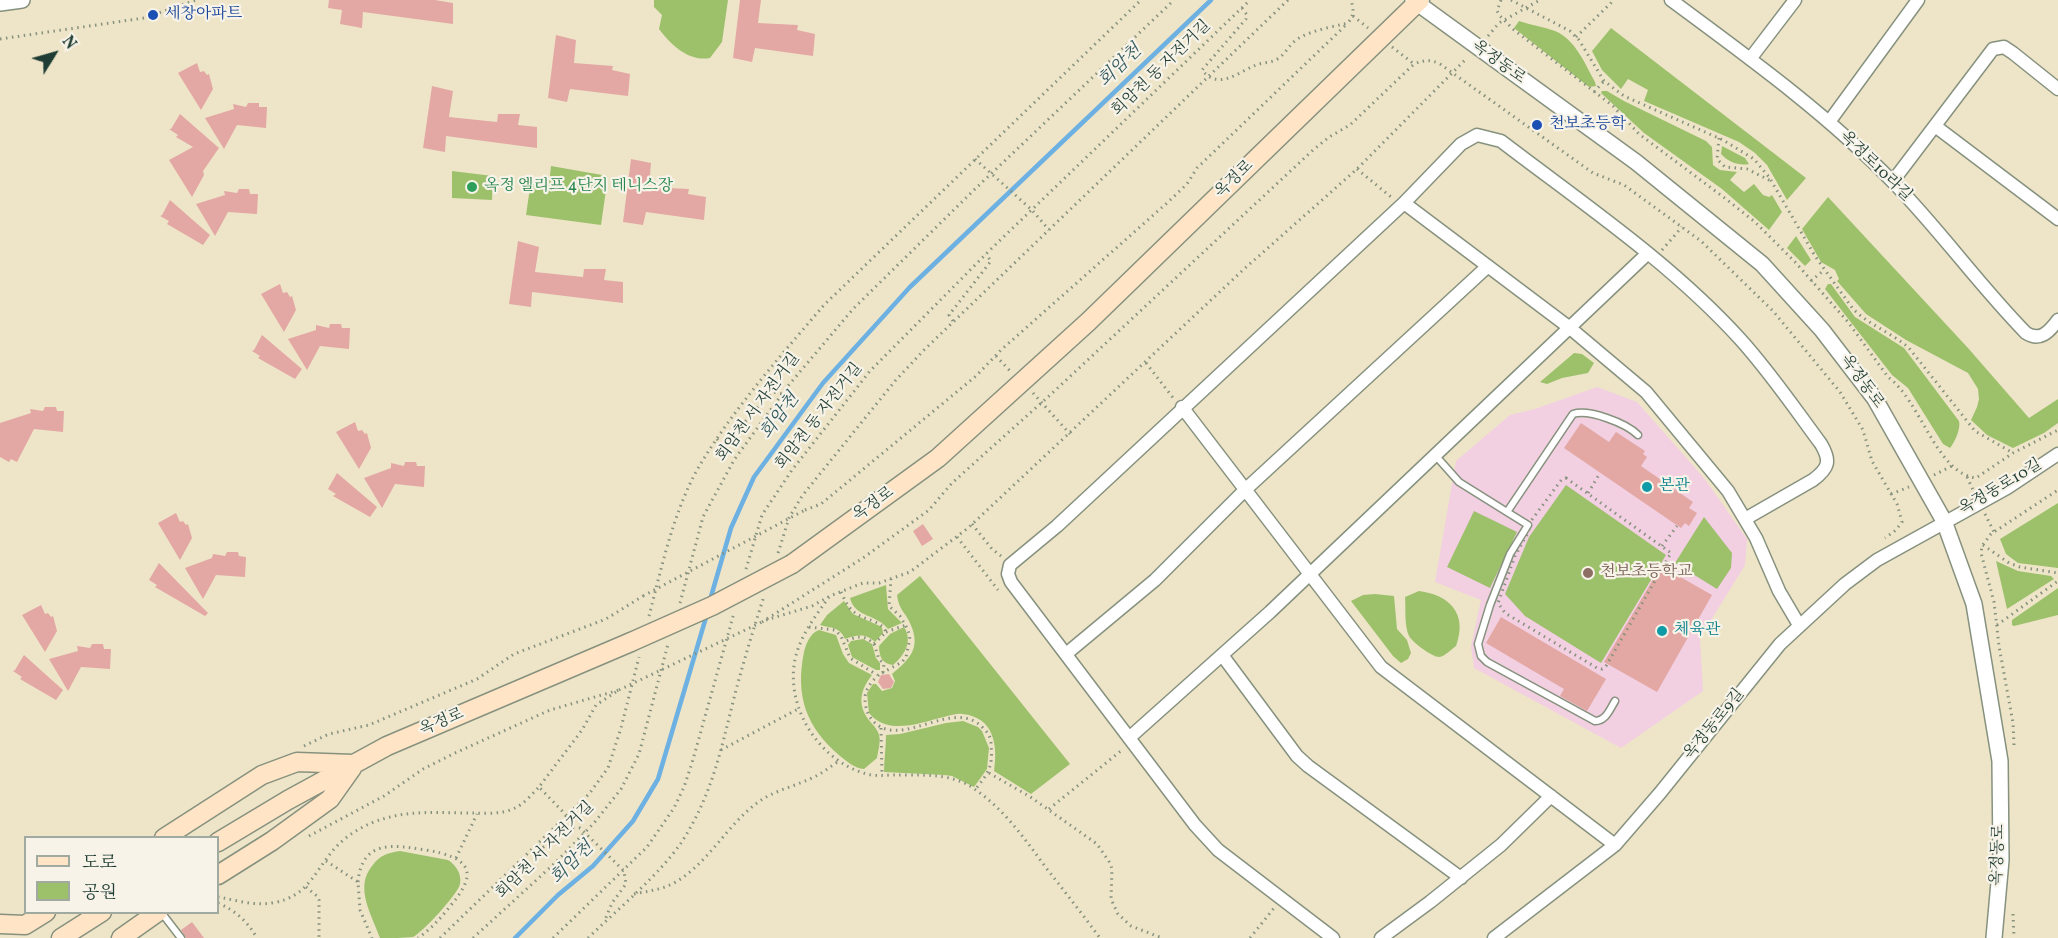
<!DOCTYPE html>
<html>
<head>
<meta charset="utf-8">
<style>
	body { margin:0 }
	#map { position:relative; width:2058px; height:938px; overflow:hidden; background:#eee5c9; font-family:Vollkorn,"Noto Serif KR",serif }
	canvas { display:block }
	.legend { position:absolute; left:24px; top:836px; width:195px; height:78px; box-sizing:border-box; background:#f7f3e8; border:2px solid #a1aaa0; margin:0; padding:8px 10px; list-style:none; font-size:18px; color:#1f3d34 }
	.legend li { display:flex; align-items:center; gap:12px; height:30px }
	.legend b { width:30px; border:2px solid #a1aaa0 }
	.north { position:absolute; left:24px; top:24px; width:60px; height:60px; -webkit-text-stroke:4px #f7f3e8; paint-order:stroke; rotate:53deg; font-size:16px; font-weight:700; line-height:24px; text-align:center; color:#1f3d34 }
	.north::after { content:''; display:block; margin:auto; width:21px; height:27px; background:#1f3d34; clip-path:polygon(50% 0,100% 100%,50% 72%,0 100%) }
</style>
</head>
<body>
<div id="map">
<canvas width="2058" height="938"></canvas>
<ul class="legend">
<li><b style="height:8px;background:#ffe4c6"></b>도로</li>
<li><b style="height:16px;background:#9dc16b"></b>공원</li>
</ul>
<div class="north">N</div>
</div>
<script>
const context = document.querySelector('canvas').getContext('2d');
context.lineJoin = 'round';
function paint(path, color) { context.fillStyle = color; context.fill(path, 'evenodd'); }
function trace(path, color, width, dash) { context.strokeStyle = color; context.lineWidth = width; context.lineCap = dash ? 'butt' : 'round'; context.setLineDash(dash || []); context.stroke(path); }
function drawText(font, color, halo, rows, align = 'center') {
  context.font = font + ' Vollkorn,"Noto Serif KR",serif'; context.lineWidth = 4.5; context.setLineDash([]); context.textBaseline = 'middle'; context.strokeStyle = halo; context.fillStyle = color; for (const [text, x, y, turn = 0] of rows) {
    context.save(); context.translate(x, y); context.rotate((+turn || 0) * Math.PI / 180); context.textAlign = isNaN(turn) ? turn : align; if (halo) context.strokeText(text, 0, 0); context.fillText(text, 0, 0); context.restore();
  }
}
paint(new Path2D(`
	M1597,387L1637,402L1704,478L1747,539L1745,565L1700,638L1703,691L1621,748L1474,668L1471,646L1481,600L1435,582L1456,461L1510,415L1535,409Z`), '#f2cfe1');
paint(new Path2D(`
	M654,0H728L722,42L710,58C689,62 671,45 659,29L662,15L654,7Z
	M1519,21C1531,25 1544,27 1555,31C1576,40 1585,64 1595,82L1596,86L1589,87L1514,28Z
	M1611,28L1806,178L1787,200L1767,165L1755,153L1739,142L1644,101L1648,90L1628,79L1621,89L1602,70L1592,51Z
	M1602,91H1607L1624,101L1706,141L1712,147L1713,165L1720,170L1737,172L1730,180L1744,192L1754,184L1763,195L1769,197L1772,195L1782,212L1769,230L1722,189L1644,133L1601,93Z
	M1722,146L1745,158L1749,164C1739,166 1728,162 1721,154Z
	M551,166L608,176L601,225L526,215L531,181L549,184Z
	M452,171L493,176L492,200L452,198Z
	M1828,197L1968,348L2029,418L2058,399V423L2044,433L2013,448L1987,435L1971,420L1977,407L1979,399L1978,389L1968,373L1906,340L1866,314L1837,281L1839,279L1835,270L1821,262L1802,229Z
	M1796,236L1811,260L1805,266L1787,248Z
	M1828,284H1831L1855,317L1904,348L1959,421C1961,428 1955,442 1950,448L1943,444L1908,388L1892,375L1825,289Z
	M1574,353L1582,354L1594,363L1588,373L1562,378L1547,384L1540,382Z
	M1566,485L1666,555L1601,663L1525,616L1505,594L1529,537Z
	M2058,503V568L2018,563L2006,554L2000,539Z
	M1474,511L1517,532L1490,588L1447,567Z
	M1704,517L1732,553L1731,568L1717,589L1675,563Z
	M1996,561L2018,571L2051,576L2054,579L2007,609Z
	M920,576L1070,764L1031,794L994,771C998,745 994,717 962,714C956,713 949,716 944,717C919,723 888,736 869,713L867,693L873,684H876L882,691L892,688L895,681L892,674C911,658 922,647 909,621C903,610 899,609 897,595Z
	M886,585L888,609L902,623L888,629C877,614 855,618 850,598Z
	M2058,588V615L2014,626L2012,625V620Z
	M1419,591C1450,595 1468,614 1456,646C1452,649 1445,656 1440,657C1433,658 1412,642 1409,636C1404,625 1406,609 1405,597Z
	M1375,594L1394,596L1397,629L1407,640L1411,653L1408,659L1401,663L1393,656L1351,601L1363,595Z
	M844,601L853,614L882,627L883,633L875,642C865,633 857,635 845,639C840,627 831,628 820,625L827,615Z
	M904,627C913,641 905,655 893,665C882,664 879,656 879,646L890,634Z
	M819,630L836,635L843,654L849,663L872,675C861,689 857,703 868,719C872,724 877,728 879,735C881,742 878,751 877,758L864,769C854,768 848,762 840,756C806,727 795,696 804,652C806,644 810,633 819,630Z
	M863,639L872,644L876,658L880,663V670H876L852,657L848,645L851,641Z
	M963,721L978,727L982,731L989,748L987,769L974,787L952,776L944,775L884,772C884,759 886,747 886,735L900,734L946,723Z
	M400,851L448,860C456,865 462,874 460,884C458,894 423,932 413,937C405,938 390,938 380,938C372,915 354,888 372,866C380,855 387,853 400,851Z`), '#9dc16b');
trace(new Path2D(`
	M710,600L731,528L754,477L823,383L910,287L1211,0
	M515,938L558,895L593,866L633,821L658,779L707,614`), '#6db0e2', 4.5);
paint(new Path2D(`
	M329,0H435L453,3V24L363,12L362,28L340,24L342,10L328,8Z
	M740,0H761L758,23L798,25L797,30L815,34L813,56L755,48L752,62L733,58Z
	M556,35L576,40L574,63L613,66L612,70L630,74L628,96L570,89L567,102L548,98Z
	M197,63L200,72L204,71L207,75L209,74L213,89L201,110L178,73Z
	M432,86L453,91L449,117L497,122L498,114H520L518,125L537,127V148L446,136L445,152L423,148Z
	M248,103H259V107H267L266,128L237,125L224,149L205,118L234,109L233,104L246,107Z
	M180,114L219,148L203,171L204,175L192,197L169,160L193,147L176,137L178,135L169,129H171Z
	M631,159L651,163L649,187L689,189L688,194L706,197L704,220L646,212L643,225L623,222Z
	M239,189H249L250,194H258L257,214L228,212L215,236L196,204L225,195L224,191L237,193Z
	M170,200L210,235L203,245L167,224L169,221L160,216L162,215Z
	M518,241L539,247L535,272L583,277L584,269H606L604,280L623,282V303L532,292L531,307L509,304Z
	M280,284L283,293L287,292L290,297L292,296L296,310L284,332L261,294Z
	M330,324H341L342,328H350L349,349L320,346L307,370L288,339L316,330V325L329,328Z
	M262,335L302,369L295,379L258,358L260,356L252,351L254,350Z
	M45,407H56L57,411H64L63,432L34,429L17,462L11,459L9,462L0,457V423L31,413L30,409L43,411Z
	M355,422L358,431L362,430L365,434L367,433L371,448L359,469L336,432Z
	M1581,423L1609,442L1616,432L1645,451L1643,454L1647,457L1641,466L1693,502L1689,508L1697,513L1689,526L1685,523L1681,528L1564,448Z
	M405,462H416L417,466H425L424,487L395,484L382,508L364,478L391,468V463L404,466Z
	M337,473L377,507L370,517L333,496L336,494L328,489Z
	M176,513L180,522L183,521L186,525L188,524L192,538L180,560L158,523Z
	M923,524L933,539L922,546L913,531Z
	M227,552H238L239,556L246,557L245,577L216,575L203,599L185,568L212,558L213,554L225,556Z
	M159,563L208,613L205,616L155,587L157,585L149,580Z
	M1661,566L1712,595L1657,692L1604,662Z
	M41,605L45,614L48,613L51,617L53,616L57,631L45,652L22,615Z
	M1501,617L1606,679L1587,711L1560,696L1564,689L1486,643Z
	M92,644H103L104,649H111L110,669L81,667L68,691L49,659L78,651L77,646L90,648Z
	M24,655L63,690L56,700L20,679L22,677L13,671L15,670Z
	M889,674L894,682L891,688L883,689L878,682L881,675Z
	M192,922L204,938H186L181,930Z`), '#e3a8a4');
const service = new Path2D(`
	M1435,455L1459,482L1507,512L1573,414C1589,409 1626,423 1638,435
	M1507,512L1528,525L1510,554L1490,605L1478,644L1481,656L1487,662L1595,721C1606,721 1610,709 1615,701
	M161,912L181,938`);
const minor = new Path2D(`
	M1671,0C1748,57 1826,113 1893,182C1940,230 1979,285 2026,333C2040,342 2049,332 2058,320
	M1750,59L1795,0
	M1829,122L1918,0
	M1935,126L2058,219
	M1893,181L1993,49L2004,47L2013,53L2058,89
	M1404,203L1570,328L1646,392L1728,491L1756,538L1779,591L1799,625
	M1182,407L1381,667L1615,845
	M1066,654L1155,580L1246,489L1487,267
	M1222,655L1297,756L1308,766L1461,878
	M1129,738L1270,612L1647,254
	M1333,938L1218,850L1195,825L1011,582L1008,574L1010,565L1057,526L1404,203L1461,144L1477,135L1501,141C1582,203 1671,263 1740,339C1770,372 1795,409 1821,444C1831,461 1829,468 1813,480L1745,519
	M1381,938L1430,902L1501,845L1551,796
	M1494,938L1615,845L1660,793L1780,644L1845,584L1877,560L2007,488L2058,454`);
const tertiary = new Path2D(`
	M1413,0L1636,162L1762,264L1822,330L1875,399L1944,521L1974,604L2000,761L2001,860L1994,938
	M0,3L22,0`);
const secondary = new Path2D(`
	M792,564L938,458L1088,322L1420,0
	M164,838L262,775L297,762L353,764
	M218,842L288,800L387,746L631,642
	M218,875L272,841L330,799L352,768
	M0,924L25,925L46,912
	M61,938L102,912
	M121,938L158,912`);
trace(service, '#86917e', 9);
trace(minor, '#86917e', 15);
trace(tertiary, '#86917e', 18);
trace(secondary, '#86917e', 21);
trace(new Path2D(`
	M1501,0L1497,11L1500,16L1514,30L1613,106L1639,134L1726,199L1755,222L1796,263L1848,322L1888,377C1921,401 1936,473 1976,478L2013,453L2058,430
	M1511,0L1570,31L1579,40L1604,81L1624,96L1723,140L1754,159L1769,177L1815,256L1853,309C1869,325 1892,333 1909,348L1975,431L2013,453
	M1242,8L1247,15L1246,19L1202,70C1219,91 1238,72 1256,65C1264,62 1272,63 1279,58C1286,53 1290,43 1299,38C1313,30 1332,27 1348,23C1354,15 1354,10 1351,0
	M1353,16L1368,28
	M1488,36L1499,23L1540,0
	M1576,37L1614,0
	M0,39L144,18L196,0
	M1392,47L1414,64
	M1594,92L1604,81
	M1719,138L1717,159L1725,167L1747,169L1771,181
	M975,159L1032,210L1049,230
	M1357,169L1391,197
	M1662,250L1682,227
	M1811,281L1824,270
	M953,321L949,315L991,261L986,254
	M996,356L1011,372
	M1146,363L1174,399
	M1033,393L1070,434
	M717,439L720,444L725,445L767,396L773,392L782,394
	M1934,475L1952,466
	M1967,477L1974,492
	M1566,478L1671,553L1606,666L1602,669L1597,668L1505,613L1498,603L1515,556L1529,531L1528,525L1562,479Z
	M1588,493L1600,473
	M1891,494L1909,487
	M805,510L821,504L976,376L1001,350L1167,203L1187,184L1197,168L1348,23
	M1985,514L1994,532
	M972,524L992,549L1001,556
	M957,537L998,590
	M1983,545L2009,563L2020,567L2058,573
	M1662,546L1677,526
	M778,553L789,518L802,496L895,381L924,350L1288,0
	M746,569L762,515L792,470L870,371L992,248L1250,0
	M841,592C844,598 848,608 854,612C864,621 880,619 886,632L874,644C864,634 855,636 843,643
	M829,597C817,614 803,632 797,652C781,703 819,764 871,775C879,776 886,775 894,775C917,775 949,773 970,786C1003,807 1024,838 1047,869C1065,892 1083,915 1100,938
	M680,603L703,517L734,460L788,386L853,309L974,190L1174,0
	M649,616C662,566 675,504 703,460C736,406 783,353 824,305L1141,0
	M766,620L812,606L830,596L855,586L863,583H879L910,572L968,528L1243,270L1357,169L1467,58
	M762,622L863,558L929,510L952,483L1048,397L1312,151L1329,137L1350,125L1414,64C1424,60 1430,59 1440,64L1593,173L1624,185L1701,241L1773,311L1840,392L1863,430L1872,461L1897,504L1902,522L1896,530L1885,538
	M1997,625L2058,581
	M809,627L835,630L841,636L850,658L877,675
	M886,632L906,625
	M874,644L879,659L884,664L883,672C875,677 866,687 865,697C865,707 867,715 874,722C902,750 954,696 983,728C988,732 991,738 991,744C993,767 989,772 975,790
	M882,673L902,662L906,657L909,643L910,636L907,628L900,616L889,606L891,579
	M881,728L882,775
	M2014,745L2013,723L1999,646L1994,602L1981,553L1982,546L1991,534L2058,490
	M304,746L329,734L369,725L477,679L514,654L606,619L643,596
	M721,750L798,709
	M989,773L1029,796L1097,844L1110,863L1112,869L1111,899L1118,914L1131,926L1162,938
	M1049,809L1122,750
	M309,836L384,796L423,769L455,753L550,710L619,690L596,705L582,730L539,787L567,816
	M538,845L542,848L571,828H580L624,871L626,884L612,903L605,920
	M456,858L477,814
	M326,861L358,882L360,910L372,938
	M358,882C362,839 394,845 426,850C467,857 481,870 451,905C441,918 431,929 418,938
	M306,887L317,896L319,900V938
	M634,894C648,891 661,890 674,883C708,864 726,826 757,803C774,790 797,786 816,776C824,772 831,766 839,761
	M218,897C235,900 254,906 272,903C311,897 316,866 339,844C350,833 368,823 383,819C411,810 440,813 470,813C484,813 501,815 515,808C524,804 532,794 539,787
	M218,903C236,911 247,921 257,938
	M2013,914L2014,938
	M440,938L589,794L608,768L621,728L639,657
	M473,938L555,863L594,823L621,789L639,754L668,644
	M553,938L647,847L674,808L684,787L692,763L734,613
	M588,938C617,910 659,875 681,843C711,797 720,754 733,702C742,666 753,631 764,596
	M1250,938L1274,908`), '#86917e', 3, [1.5, 4.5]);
trace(service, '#fff', 6);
trace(minor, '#fff', 12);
trace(tertiary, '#fff', 15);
trace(secondary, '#ffe4c6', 18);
const secondaryBridge = new Path2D(`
	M631,642L712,606L792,564`);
trace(secondaryBridge, '#86917e', 21, []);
trace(new Path2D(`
	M643,596L805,510
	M619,690L762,622`), '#86917e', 3, [1.5, 4.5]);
trace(secondaryBridge, '#ffe4c6', 18);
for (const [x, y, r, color] of [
	[153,15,6,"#1a4fb4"],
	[1537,125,6,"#1a4fb4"],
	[472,187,6,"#2e9e5b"],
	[1647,487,6,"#0f9aa8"],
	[1588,573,6,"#8d6e63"],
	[1662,631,6,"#0f9aa8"]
]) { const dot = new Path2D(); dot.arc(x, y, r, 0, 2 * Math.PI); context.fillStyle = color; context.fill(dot); trace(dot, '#f7f3e8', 2); }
drawText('16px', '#164399', '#f7f3e8', [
	["세창아파트",165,15],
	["천보초등학",1549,125]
], 'left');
drawText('16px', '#1f3d34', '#f7f3e8', [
	["옥정동로",1498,63,36],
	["회암천 동 자전거길",1162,69,-44],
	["옥정로10라길",1875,167,44],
	["옥정로",1235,180,-44],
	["옥정동로",1861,382,54],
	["회암천 서 자전거길",759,408,-54],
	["회암천 동 자전거길",820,417,-52],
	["옥정동로10길",2001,488,-31],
	["옥정로",874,505,-36],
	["옥정로",442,723,-23],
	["옥정동로9길",1715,725,-51],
	["회암천 서 자전거길",546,851,-45],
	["옥정동로",1999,855,-88]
]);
drawText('16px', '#27864d', '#f7f3e8', [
	["옥정 엘리프 4단지 테니스장",484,187]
], 'left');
drawText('16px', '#0d838f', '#f7f3e8', [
	["본관",1659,487],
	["체육관",1674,631]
], 'left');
drawText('16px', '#785e54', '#f7f3e8', [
	["천보초등학교",1600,573]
], 'left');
drawText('italic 18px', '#325a60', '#f7f3e8', [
	["회암천",1121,67,-44],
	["회암천",781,417,-54],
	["회암천",573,864,-45]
]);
</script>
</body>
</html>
